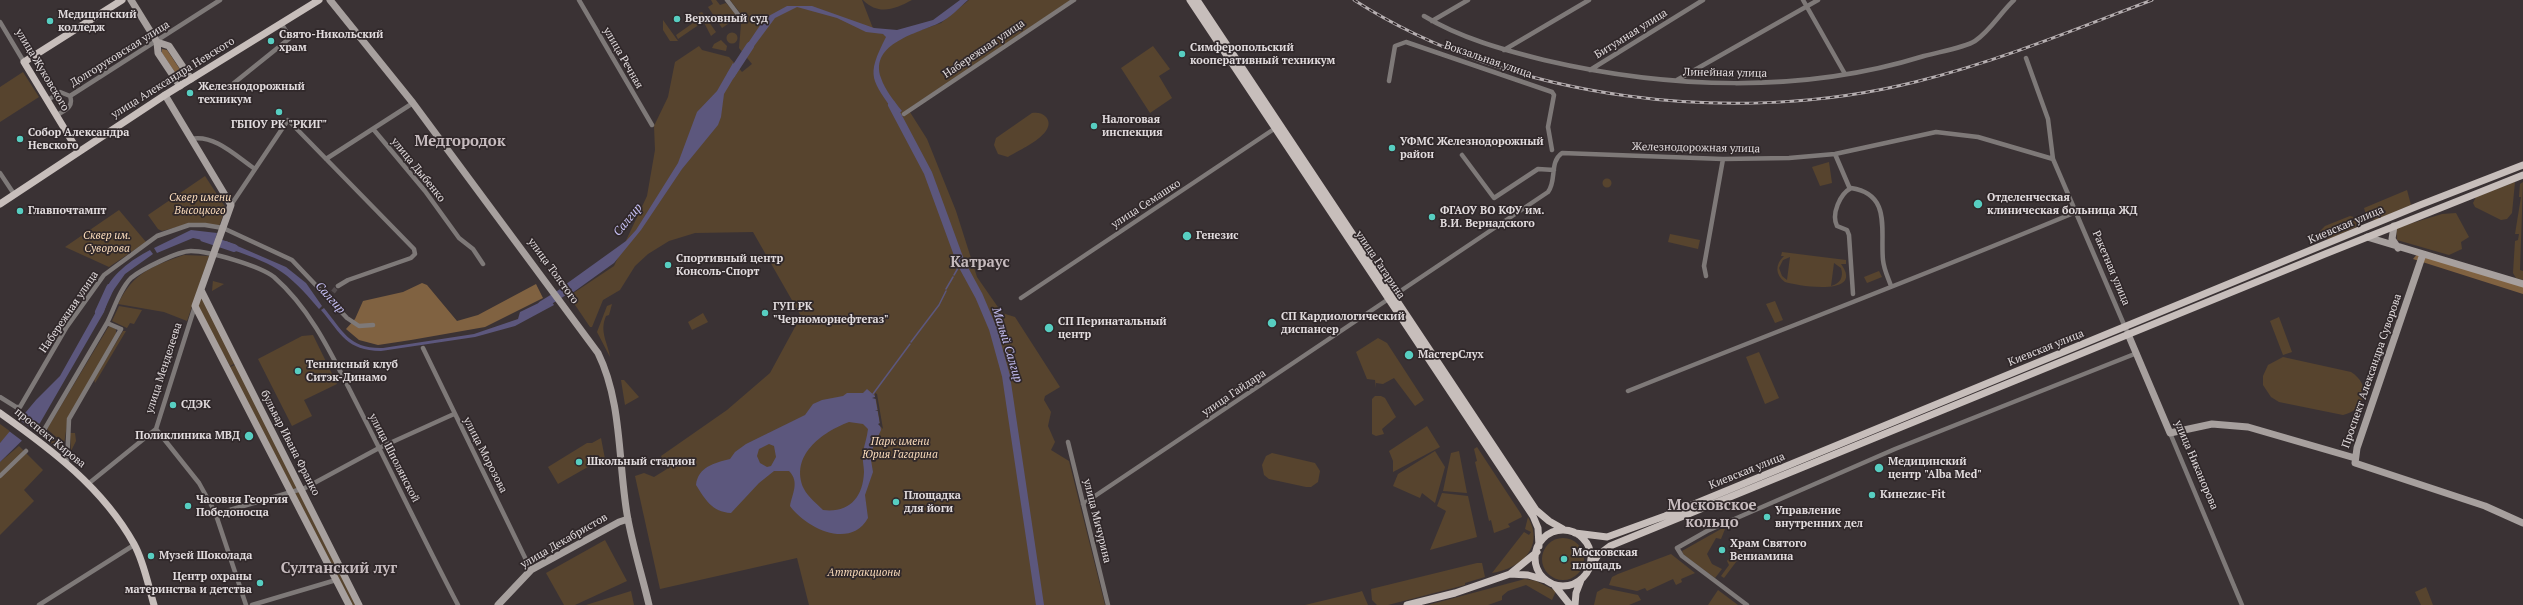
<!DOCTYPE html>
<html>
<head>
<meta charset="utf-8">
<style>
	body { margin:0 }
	canvas { display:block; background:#3a3234 }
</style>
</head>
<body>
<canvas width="2523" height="605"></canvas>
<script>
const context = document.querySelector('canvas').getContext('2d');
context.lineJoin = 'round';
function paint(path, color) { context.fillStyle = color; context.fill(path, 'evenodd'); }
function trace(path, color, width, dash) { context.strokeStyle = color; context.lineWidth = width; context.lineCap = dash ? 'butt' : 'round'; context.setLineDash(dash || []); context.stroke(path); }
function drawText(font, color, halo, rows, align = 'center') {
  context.font = font + ' "PT Serif",serif'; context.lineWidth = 3.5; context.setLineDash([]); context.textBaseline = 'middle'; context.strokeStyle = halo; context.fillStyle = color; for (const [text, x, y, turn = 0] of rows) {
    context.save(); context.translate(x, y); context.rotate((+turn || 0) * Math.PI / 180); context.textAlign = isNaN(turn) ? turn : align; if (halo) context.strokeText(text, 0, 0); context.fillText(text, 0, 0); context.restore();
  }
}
paint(new Path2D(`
	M711,0H716L720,5L726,3L738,17L722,28L708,7L713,4Z
	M730,0H862L874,31L886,35L910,34L941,23L969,0H1071L908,109L927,139L956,211L977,277L1002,313L1015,317L1060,387L1045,396L1044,400L1051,412L1048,426L1055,442L1051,450L1069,461L1105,605H809L797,558L660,589L635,476L644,473L654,477L667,469L661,456L727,410L770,373L801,316L753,232L695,233L669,241L648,254L635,266L620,290L603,300L592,327H590L569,296L614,266L647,196L655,150L654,126L668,97L675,62L699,46L702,50L729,57L742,72L752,64L739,48L741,24L746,20Z
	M863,0H912C895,9 879,16 863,0Z
	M702,12L716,32L711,36L699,13Z
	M694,14L700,24L678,39L676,35L693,23L690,18Z
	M663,20L678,41H670L663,30Z
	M726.5 38a5.5 5.5 0 1 1 11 0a5.5 5.5 0 1 1-11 0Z
	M721,40L727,46L726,51L712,48L714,44Z
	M1153,46L1170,69L1159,76L1172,98L1150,113L1121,68Z
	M23,72L39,97L0,122V87Z
	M1032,113C1037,112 1043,113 1046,117C1059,133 1019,150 1008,157L998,154L994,145L996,138Z
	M1829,162L1832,183L1820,186L1812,167Z
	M205,176L226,208L219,226L193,223L162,231L158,229L148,215Z
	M1602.5 183a4.5 4.5 0 1 1 9 0a4.5 4.5 0 1 1-9 0Z
	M2515,182L2512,213L2507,219L2501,220L2475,207L2473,203L2476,197Z
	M2523,182L2520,270L2523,271V280L2516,278L2513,273L2515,241L2518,240L2519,234H2515L2521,197H2519L2520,184Z
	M2407,190L2411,205L2376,220L2367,218L2364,208Z
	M119,210L146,242L109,267L65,247Z
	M2456,213L2469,237L2461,242L2462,249L2449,255L2397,240L2396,228L2442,214Z
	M2350,216L2357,218L2358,222L2356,227L2329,239L2320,237L2319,232L2325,226Z
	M1670,234L1700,240L1698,249L1668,242Z
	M1782,252L1846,260V264H1841C1865,297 1798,286 1785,282C1775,275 1775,264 1784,256H1781ZM1790,257L1787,280L1782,276L1779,268L1783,260ZM1834,263L1841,268C1844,277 1840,284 1831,286Z
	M184,255L209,256L187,321L164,312L118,304C133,273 152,266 184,255Z
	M1879,271L1882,277L1867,283L1864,277Z
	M213,280V281L224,284L212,291Z
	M201,295L236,363L230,366L197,306Z
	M1775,301L1783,320L1775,323L1766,304Z
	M612,304L609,315L606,316C599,332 608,343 610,357L597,332L607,306Z
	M119,306L142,310L134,324L130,323L127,328L112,321Z
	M703,313L708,322L692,330L688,322Z
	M2279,317L2292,352L2283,355L2270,321Z
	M109,326L116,329V336L68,418L64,444L47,429Z
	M123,331H126L95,383L94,379Z
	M313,335L337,384L304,400L312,416L292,426L258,359L302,336Z
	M1378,338L1387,343L1424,400L1415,406L1394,378L1383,384L1376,383V388L1375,380L1367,379L1356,352Z
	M1759,352L1779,398L1765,404L1746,357Z
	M2283,357L2351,372C2372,385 2366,410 2343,415L2279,402L2271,397L2263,385V376L2268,365Z
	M237,364L299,489L292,491L230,367Z
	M621,380H624L639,397L625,405Z
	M1381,396L1385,398L1396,417L1382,429L1384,434L1376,436L1372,434V399L1375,396Z
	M0,424L11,432L0,443Z
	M1427,426L1440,447L1393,472V461L1389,451Z
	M45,433L64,447L66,455L43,437Z
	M70,433H75L76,441L71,451Z
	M601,438L605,459L598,466L593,464L558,484L548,467L587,443H592Z
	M19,446L43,470L24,490L34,501L0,535V462Z
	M1477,447L1521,514L1522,517L1508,524L1510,527L1494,533L1491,520L1489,521L1475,462L1477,461L1474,449Z
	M1435,451L1445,467L1435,503L1422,493L1420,498L1393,486L1398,474Z
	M1459,451L1467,493L1443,491L1451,453Z
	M1272,453L1315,463L1320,471L1318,482L1311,487H1306L1269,479L1264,475L1262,465L1266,456Z
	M300,491L357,605H351L293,493Z
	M1442,493L1468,496L1477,537L1430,550L1446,511L1437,506Z
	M1528,517C1545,548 1521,568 1492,573L1524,532L1529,535L1531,532L1525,529Z
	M1721,529H1725L1721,539L1716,538L1707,554L1712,564L1722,569L1715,578L1684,555L1682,551Z
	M1542 559a21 21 0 1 1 42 0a21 21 0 1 1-42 0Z
	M605,540L627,581L575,605H564L546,573Z
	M1735,550L1742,554L1724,578L1721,576L1729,565L1727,561Z
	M1671,554L1695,573L1681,579L1682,582L1676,585L1673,579L1647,591L1645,588L1637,591L1609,585L1612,577L1618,574Z
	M1477,563H1482L1485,577L1465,583V585L1388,605H1377L1372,600L1371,589Z
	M1525,579L1536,581L1556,591L1552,600L1526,585L1508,591L1502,596V600L1488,605H1428Z
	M2426,587L2433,605H2421L2415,592Z
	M1604,588L1638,595L1641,600L1629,605H1594L1597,592Z
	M1718,590L1738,605H1708Z
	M631,591L634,605H586Z
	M1362,591L1368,605H1305L1359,592Z`), '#57442e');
paint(new Path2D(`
	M162,49L167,50L183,74L179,78L162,53Z
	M2418,253L2523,286V294L2413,259Z
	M422,283L427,285L457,321L478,315L536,284L543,298L485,327L411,340L378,345L359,340L346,329L355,319L363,301L403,292Z`), '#806241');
paint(new Path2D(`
	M960,0H968C959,8 950,18 939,23C919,33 869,43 881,78C885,90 894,101 902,111L896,115C872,79 865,78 886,37L883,34L866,32L837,18L797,7L775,18L746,57L742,52L765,18L787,6H812L874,28L897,30L933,20Z
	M733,63L739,69L724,94L721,117L718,125L682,169L641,230L614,263L568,296L562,287L626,241L636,230L678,163L697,112L717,91Z
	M191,230L217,233L215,240L212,242L193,238L157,253L154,248Z
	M226,241L286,267L306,283L322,306L319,309C285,268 273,264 224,247Z
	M150,250L153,254L125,274L108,298L103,296C110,275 131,260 150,250Z
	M549,298L554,305L515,326L475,337L381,351C346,350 342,335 321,310L324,308C343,331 349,349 383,348L474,334L518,319L520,312Z
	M102,301L107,303L104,312L40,423L0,462V443L36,400L60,376Z
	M867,389L875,396L881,430L870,454L873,472L865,495L868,518C850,550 806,528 790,506C792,494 800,482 789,471H774L759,483L731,513C712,512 705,499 696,485C698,467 714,463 730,459L735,452L746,444L805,415L813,404L822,400L843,396L847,393H863ZM849,422L863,424L868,429C867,438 864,445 863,453C862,459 864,466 864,472C863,498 849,513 823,510C817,504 808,497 804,489C789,456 822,432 849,422ZM769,444L774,446L776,457L771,466L767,467L760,463L757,456L759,449Z`), '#5c577d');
paint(new Path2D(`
	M875,393L877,394L883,429L878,424L880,423L878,411H875L878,410L876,399L872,398L875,397Z
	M17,418L35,431L25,443L9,431Z`), '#3a3234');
trace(new Path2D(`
	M954,275L961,263
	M946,289L953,277
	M911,342L939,305L946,291
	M873,394L910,344`), '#5c577d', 1.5);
trace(new Path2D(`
	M731,75L750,46
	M892,105L928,173L961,263L979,296L993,329L1006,376L1040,605
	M204,238L234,248
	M542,305L573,286
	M99,312L110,288`), '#5c577d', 8);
trace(new Path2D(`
	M333,292L338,286`), '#534c4e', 4.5, [4.5, 2]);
trace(new Path2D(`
	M579,0L652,125
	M727,0L740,17
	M1803,0L1845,74
	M1424,16C1460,38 1504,50 1544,60C1668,89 1802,94 1924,56C1938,52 1964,48 1975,41C1990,31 2001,12 2014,0
	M1432,21L1468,0
	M0,22L24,62
	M1504,50L1589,0
	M2026,58L2048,119L2053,159L2128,334
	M1590,70L1703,0
	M1677,80L1818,0
	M1389,81L1395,46L1406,42L1552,92L1554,95L1548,127L1552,150
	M234,83L290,38L281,23
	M70,96L220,0
	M48,100L60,92L70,96C74,107 65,110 57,115
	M904,114L1074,0
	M374,130L425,191L459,238L473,249L483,264
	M191,139C215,134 237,157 255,169
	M1835,154L1850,189
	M1462,155L1494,198L1538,169L1554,170
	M326,159L413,103
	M0,173L14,194
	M231,205L288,120L414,249L415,254L411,258L348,280L338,286
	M1706,276L1704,266L1723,159
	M1853,294L1849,235L1847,230L1837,226C1831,214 1840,194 1851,188C1892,194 1880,231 1883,260C1884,270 1888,277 1891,286
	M1021,298L1277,127
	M423,348L531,570
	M1628,391C1777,331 1928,274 2076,212
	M0,397L16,407H20L66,328L104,275L157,236L189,225H205L223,228L292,260L347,318L359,326L373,325
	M156,429L199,483L215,512L246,605
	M44,430L107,323
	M2170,433L2242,605
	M1068,442L1108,605
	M67,463L69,419L121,329L107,323C114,309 120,289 131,278C142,269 178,251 191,251C209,251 260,266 274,277C314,312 335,362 359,408C392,473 424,540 458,605
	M0,476L26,451
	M88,484L156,429L195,306
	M1083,504L1548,192C1557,181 1549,162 1562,153L1723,159L1789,158L1835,154L1936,132L1978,137L2053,159
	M216,514L305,488L379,448L454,414
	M39,605L134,545
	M252,605L336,580
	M1747,605L1682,556L1677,548L1707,531L1895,449L2137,353`), '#7e7978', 4.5);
trace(new Path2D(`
	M131,0L157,42L158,53L180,86
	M330,0L413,103L598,353C622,402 618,460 627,514C632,544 642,575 649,605
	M157,42L169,46L191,79
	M165,95L231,205L195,306L349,605
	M2394,226L2392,239L2398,248
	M2367,237L2523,284
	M2423,254L2357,448L2355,463L2485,506L2523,523
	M201,290L359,605
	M2128,334L2170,433L2212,424L2248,427L2355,458
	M498,605L531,570L619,522L628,519`), '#a7a09e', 7);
trace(new Path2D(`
	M1190,0L1533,516L1538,528L1539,546
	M1197,0L1536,510L1549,521L1563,529
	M78,151L24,62L122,0
	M0,204L165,95L319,0
	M0,413C51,449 103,488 134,544C144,562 148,585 154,605
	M1535 558a28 28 0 1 1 56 0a28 28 0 1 1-56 0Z
	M1575,533L1607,537L1665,516L2420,205L2523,165
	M1587,572L1598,555L1610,546L2325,254L2523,175
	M1510,574L1528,575L1545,580
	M1555,586L1570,605
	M1407,605L1455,593L1510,574L1537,552
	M1575,605L1576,593L1581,580`), '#c7bebb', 7);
const rail = new Path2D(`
	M1354,0C1511,101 1735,127 1915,82C1996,62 2074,30 2152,0`);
trace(rail, '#b5aeb0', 3);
trace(rail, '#30282a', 1.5, [4.5]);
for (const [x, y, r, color] of [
	[677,19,4,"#57cec1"],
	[50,21,4,"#57cec1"],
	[271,41,4,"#57cec1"],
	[1182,54,4,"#57cec1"],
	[190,93,4,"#57cec1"],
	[279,112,4,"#57cec1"],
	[1094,126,4,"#57cec1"],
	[20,139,4,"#57cec1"],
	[1392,148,4,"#57cec1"],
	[1978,204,5,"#57cec1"],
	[20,211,4,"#57cec1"],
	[1432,217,4,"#57cec1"],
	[1187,236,5,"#57cec1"],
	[668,265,4,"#57cec1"],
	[765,313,4,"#57cec1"],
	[1272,323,5,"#57cec1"],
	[1049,328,5,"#57cec1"],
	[1409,355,5,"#57cec1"],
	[298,371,4,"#57cec1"],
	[173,405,4,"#57cec1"],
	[249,436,5,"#57cec1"],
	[579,462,4,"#57cec1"],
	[1879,468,5,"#57cec1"],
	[1872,495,4,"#57cec1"],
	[896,502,4,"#57cec1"],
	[188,506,4,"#57cec1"],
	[1767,517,4,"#57cec1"],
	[1722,550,4,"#57cec1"],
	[151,556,4,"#57cec1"],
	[1564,559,4,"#57cec1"],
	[260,583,4,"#57cec1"]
]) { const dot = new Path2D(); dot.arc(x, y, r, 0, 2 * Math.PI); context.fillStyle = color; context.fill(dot); trace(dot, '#30282a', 1.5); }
drawText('bold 11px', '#e2dcde', '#30282a', [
	["Медицинский",58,15],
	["колледж",58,28],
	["Верховный суд",685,19],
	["Свято-Никольский",279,35],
	["храм",279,48],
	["Симферопольский",1190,48],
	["кооперативный техникум",1190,61],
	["Железнодорожный",198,87],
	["техникум",198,100],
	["Налоговая",1102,120],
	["инспекция",1102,133],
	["ГБПОУ РК \"РКИГ\"",279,125,"center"],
	["Собор Александра",28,133],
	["Невского",28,146],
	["УФМС Железнодорожный",1400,142],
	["район",1400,155],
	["Отделенческая",1987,198],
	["клиническая больница ЖД",1987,211],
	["Главпочтампт",28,211],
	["ФГАОУ ВО КФУ им.",1440,211],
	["В.И. Вернадского",1440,224],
	["Генезис",1196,236],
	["Спортивный центр",676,259],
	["Консоль-Спорт",676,272],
	["ГУП РК",773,307],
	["\"Черноморнефтегаз\"",773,320],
	["СП Кардиологический",1281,317],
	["диспансер",1281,330],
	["СП Перинатальный",1058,322],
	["центр",1058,335],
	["МастерСлух",1418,355],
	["Теннисный клуб",306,365],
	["Ситэк-Динамо",306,378],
	["СДЭК",181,405],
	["Поликлиника МВД",240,436,"right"],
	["Школьный стадион",587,462],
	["Медицинский",1888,462],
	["центр \"Alba Med\"",1888,475],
	["Кинеzис-Fit",1880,495],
	["Площадка",904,496],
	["для йоги",904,509],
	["Часовня Георгия",196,500],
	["Победоносца",196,513],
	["Управление",1775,511],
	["внутренних дел",1775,524],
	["Храм Святого",1730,544],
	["Вениамина",1730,557],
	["Московская",1572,553],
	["площадь",1572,566],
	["Музей Шоколада",159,556],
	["Центр охраны",252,577,"right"],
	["материнства и детства",252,590,"right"]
], 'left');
drawText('11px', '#e2dcde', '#30282a', [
	["Битумная улица",1631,34,-32],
	["Набережная улица",984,49,-34],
	["Долгоруковская улица",120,54,-32],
	["улица Речная",623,58,60],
	["Вокзальная улица",1488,60,19],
	["улица Жуковского",42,70,59],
	["Линейная улица",1725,73,1],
	["улица Александра Невского",173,78,-32],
	["Железнодорожная улица",1696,148,1],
	["улица Дыбенко",418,170,51],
	["улица Семашко",1146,204,-33],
	["Киевская улица",2346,225,-23],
	["улица Гагарина",1380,265,56],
	["Ракетная улица",2111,268,67],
	["улица Толстого",553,271,54],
	["Набережная улица",69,312,-56],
	["Киевская улица",2046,348,-22],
	["улица Менделеева",164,368,-72],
	["Проспект Александра Суворова",2372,371,-71],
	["улица Гайдара",1234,393,-34],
	["проспект Кирова",50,438,39],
	["бульвар Ивана Франко",290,443,63],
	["улица Морозова",485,455,63],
	["улица Шполянской",394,458,63],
	["улица Никанорова",2196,465,67],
	["Киевская улица",1747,471,-22],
	["улица Мичурина",1097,521,76],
	["улица Декабристов",564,541,-30]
]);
drawText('italic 11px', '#fcddbc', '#30282a', [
	["Сквер имени",200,198],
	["Высоцкого",200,211],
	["Сквер им.",107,236],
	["Суворова",107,249],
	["Парк имени",900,442],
	["Юрия Гагарина",900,455],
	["Аттракционы",864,573]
]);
drawText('italic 12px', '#c8c2f7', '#30282a', [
	["Салгир",628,220,-51],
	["Салгир",330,298,48],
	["Малый Салгир",1007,345,73]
]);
drawText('bold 15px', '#c6bbbe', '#30282a', [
	["Медгородок",460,142],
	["Катраус",980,263],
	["Московское",1712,506],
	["кольцо",1712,523],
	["Султанский луг",339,569]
]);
</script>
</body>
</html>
